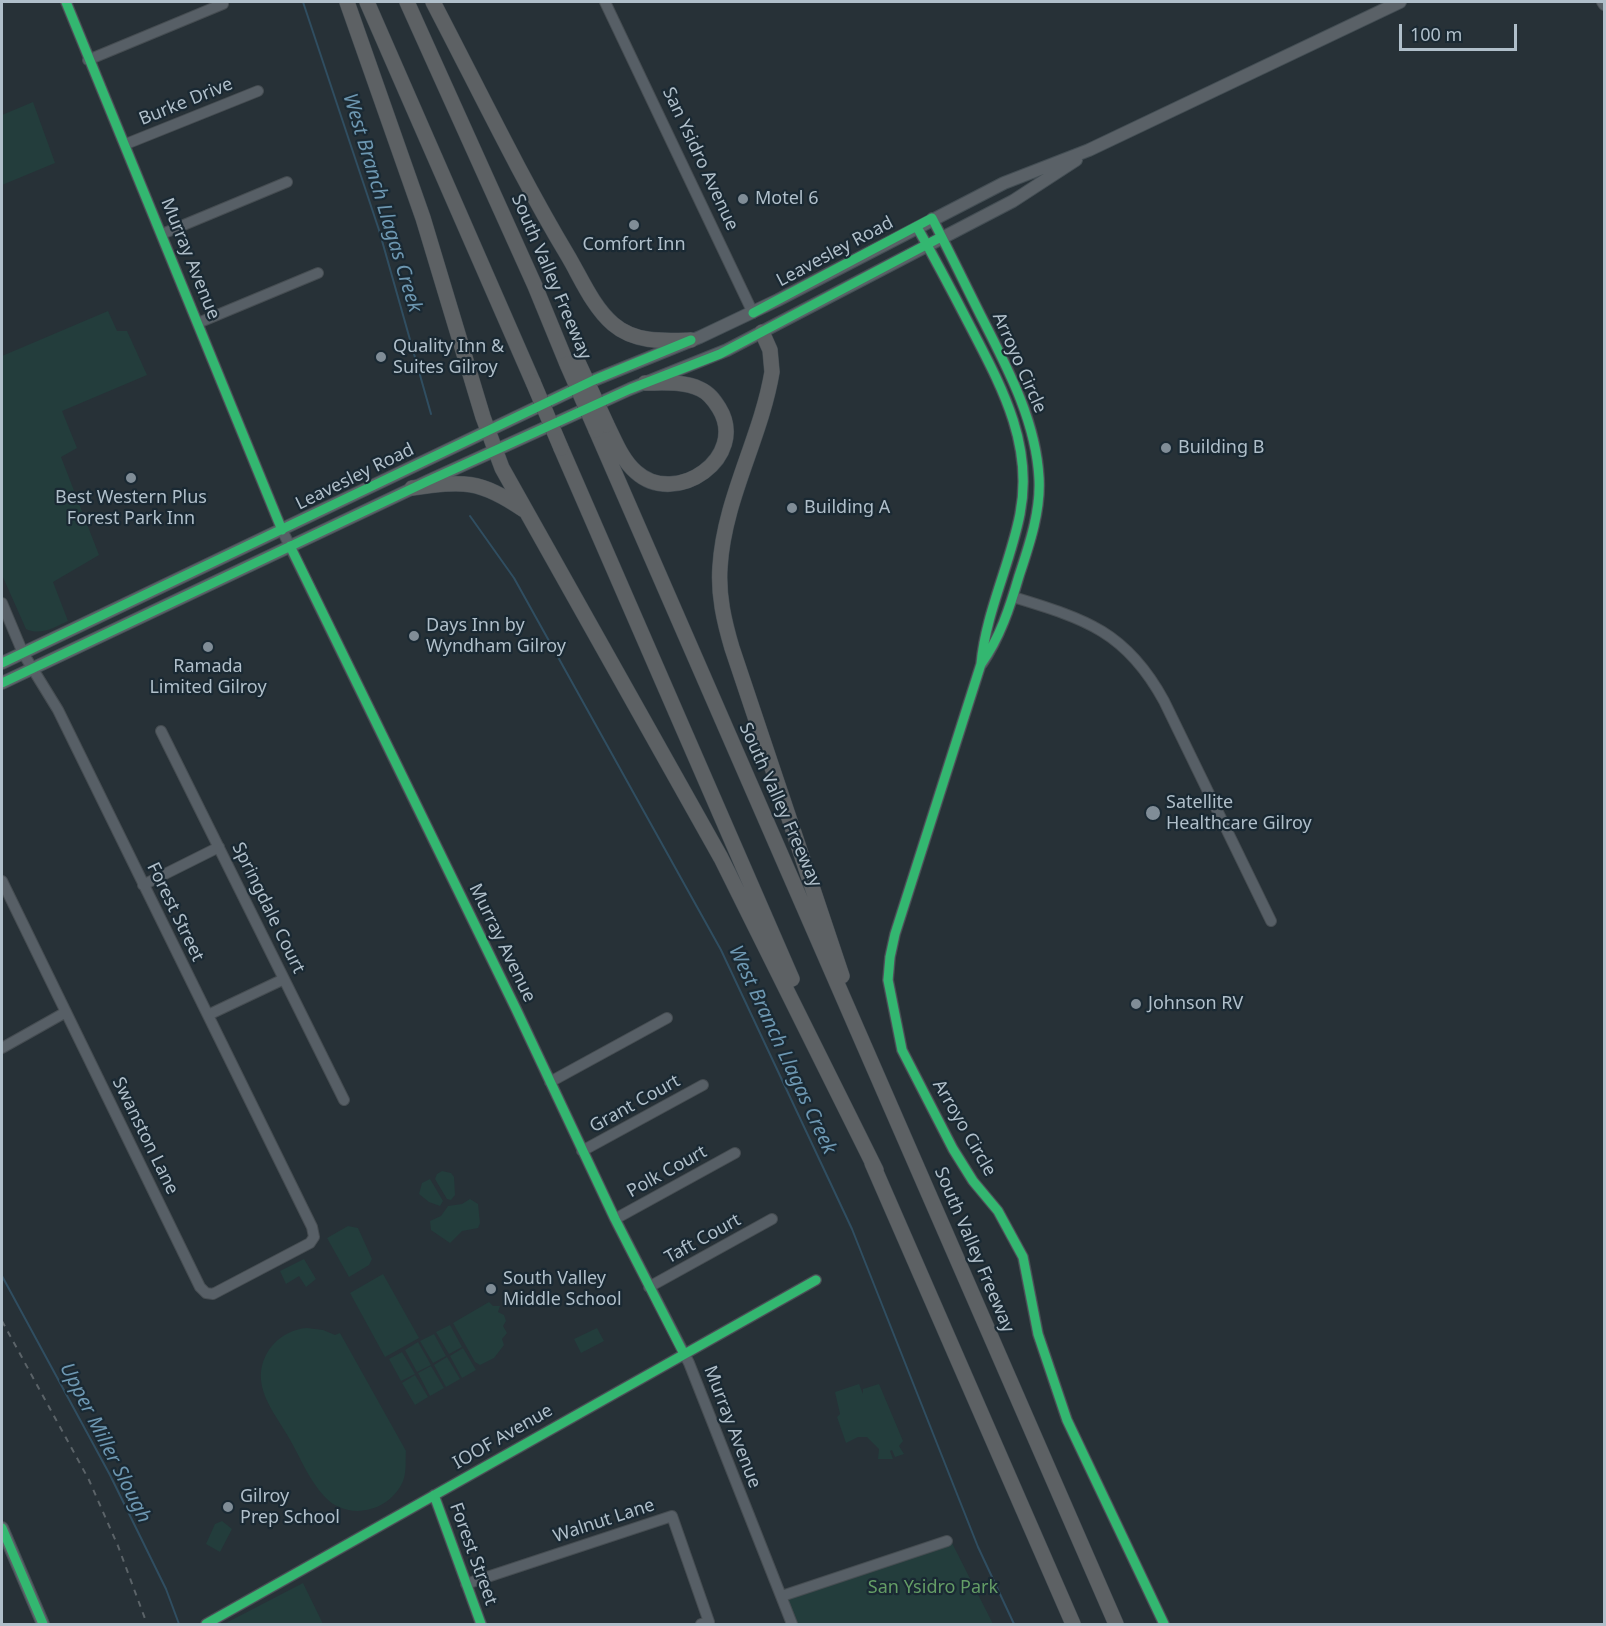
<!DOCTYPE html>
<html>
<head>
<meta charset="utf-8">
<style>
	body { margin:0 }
	#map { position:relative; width:1606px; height:1626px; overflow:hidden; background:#273137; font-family:"Noto Sans",sans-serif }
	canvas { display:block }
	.frame { position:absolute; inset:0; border:3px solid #b0bfca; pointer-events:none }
	.scale { position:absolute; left:1399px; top:24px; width:118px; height:27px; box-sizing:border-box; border:3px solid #b0bfca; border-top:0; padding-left:8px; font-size:18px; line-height:21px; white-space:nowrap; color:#b0bfca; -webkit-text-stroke:4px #1a2933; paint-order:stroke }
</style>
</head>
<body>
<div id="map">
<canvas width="1606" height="1626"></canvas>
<div class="frame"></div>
<div class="scale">100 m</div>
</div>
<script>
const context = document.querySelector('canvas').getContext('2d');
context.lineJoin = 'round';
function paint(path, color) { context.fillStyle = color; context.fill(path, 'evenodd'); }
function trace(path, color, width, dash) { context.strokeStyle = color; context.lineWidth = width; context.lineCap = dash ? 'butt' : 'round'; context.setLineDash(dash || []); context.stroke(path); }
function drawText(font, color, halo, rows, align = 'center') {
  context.font = font + ' "Noto Sans",sans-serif'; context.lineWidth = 4.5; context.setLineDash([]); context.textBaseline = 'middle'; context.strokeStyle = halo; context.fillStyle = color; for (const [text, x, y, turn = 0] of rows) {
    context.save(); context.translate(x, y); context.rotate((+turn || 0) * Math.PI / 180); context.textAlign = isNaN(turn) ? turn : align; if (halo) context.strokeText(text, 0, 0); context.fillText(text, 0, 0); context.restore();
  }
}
paint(new Path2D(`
	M33,102L55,163L2,185V115Z
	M108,311L117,331H127L147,375L62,411L77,448L61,457L99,555L53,582L68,621C55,627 41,636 26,629L2,575V356Z
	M442,1171L451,1173L454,1177L455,1195L451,1200L447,1199L435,1179L437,1174Z
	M430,1179L443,1201L440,1206L429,1202L419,1194L422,1183Z
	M470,1199L478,1204L480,1223L478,1228L462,1231L450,1243L431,1230L430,1221L441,1216L448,1206L462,1204Z
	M348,1226L358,1228L372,1259L369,1265L349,1277L327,1238Z
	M304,1259L316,1279L306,1287L299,1276L286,1284L280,1271Z
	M383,1274L419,1338L385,1357L350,1293Z
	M489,1302L493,1306H500L498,1312L504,1315L506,1321L503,1326L507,1333L502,1339L504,1345L494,1358L480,1365L475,1362L453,1323Z
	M450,1325L462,1347L449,1354L436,1332Z
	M307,1328L323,1330L335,1335L340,1333L406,1451C405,1460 407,1471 403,1481C390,1512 347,1522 324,1496C309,1480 300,1457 289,1438C279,1420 263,1401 261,1380C259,1353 280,1330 307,1328Z
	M597,1328L604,1341L581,1353L574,1339Z
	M434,1334L446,1356L433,1363L420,1341Z
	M418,1342L431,1365L417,1372L405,1350Z
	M463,1348L476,1370L462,1378L450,1356Z
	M402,1352L415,1374L401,1381L389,1359Z
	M447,1357L460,1379L446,1387L434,1365Z
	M431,1366L444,1388L430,1396L418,1373Z
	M415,1375L428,1397L415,1405L402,1383Z
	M859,1384L863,1394V1389L879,1384L903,1441L899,1446L904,1454L895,1457L892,1450L890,1451L893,1459H878L879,1449L867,1437H858L846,1443L837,1417L840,1414L835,1392Z
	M222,1521L232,1529L220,1552L206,1544L215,1524Z
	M952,1543L993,1624H795L786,1597Z
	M303,1583L323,1624H224Z`), '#233d3c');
trace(new Path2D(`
	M303,2L379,230L431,414
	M470,516L514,578L721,950L852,1229L978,1547L1014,1624
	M2,1276L110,1475L166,1589L179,1624`), '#304e61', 2);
const minor = new Path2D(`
	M66,2L282,530L516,1009L615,1219L689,1363L792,1624
	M605,2L753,313
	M1602,2L1604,5
	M88,60L223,4
	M126,144L258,91
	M932,218C949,251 965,284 981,316C1007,367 1036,420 1039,478C1041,511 1029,545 1019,576C1010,607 1000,637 982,664
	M917,227C935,259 952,291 969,324C1000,384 1034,443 1020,514C1010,565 986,612 981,664L895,934L890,957L888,980L902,1050L953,1149L973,1181L998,1211L1023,1257L1038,1334L1067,1420L1164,1624
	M162,234L287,182
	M198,323L318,273
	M1013,597C1085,619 1126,631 1164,701L1271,921
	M2,603L23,653L58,710L312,1227L314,1237L310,1243L213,1294L206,1293L200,1287L2,881
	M161,731L344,1100
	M143,885L219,847
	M208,1015L284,979
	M2,1048L66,1012
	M550,1082L667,1018
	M582,1151L703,1085
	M615,1219L735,1153
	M649,1287L772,1219
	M434,1495L481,1624
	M466,1584L672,1516L709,1622L701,1624
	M782,1596L947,1541
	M206,1624L816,1280`);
const major = new Path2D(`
	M2,663L594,380L700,337L778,300L1004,183L1089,150L1400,2
	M2,683L428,481L630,389L727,350L1013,201L1076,160
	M2,1528L43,1624`);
const highway = new Path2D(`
	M347,2L423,218L483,417L502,468L721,858L876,1170
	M367,2L533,382
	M407,2L535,286L567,364
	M433,2C477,86 519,174 568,256C581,278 593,307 613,324C635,343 664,341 691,340
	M762,332L770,350L772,372C761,438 724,499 720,567C718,595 724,621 732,648L842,976
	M607,425C615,441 622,460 636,472C676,508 749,457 719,408C714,400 709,393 700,389C683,381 663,383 645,383
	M596,430L1116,1624
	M561,448L792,979
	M412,488C464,481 479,479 524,510
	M872,1163L1073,1624`);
trace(minor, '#464d52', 12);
trace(major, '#444e54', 14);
trace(highway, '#444d53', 16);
trace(minor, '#575f66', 10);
trace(major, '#5a6167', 12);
trace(highway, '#5d6164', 15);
trace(new Path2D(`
	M2,1321L89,1480L118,1546L147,1624`), '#5b6368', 2, [6, 6]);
const highwayBridge = new Path2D(`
	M577,360L607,425
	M567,364L596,430
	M533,382L561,448`);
trace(highwayBridge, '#444d53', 16, []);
trace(highwayBridge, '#5d6164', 15);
trace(new Path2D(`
	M66,2L282,530
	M917,227C935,259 952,291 969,324C1000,384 1034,443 1020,514C1010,565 986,612 981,664L895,934L890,957L888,980L902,1050L953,1149L973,1181L998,1211L1023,1257L1038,1334L1067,1420L1164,1624
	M753,313L932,218C949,251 965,284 981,316C1007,367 1036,421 1039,478C1041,511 1029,546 1019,576C1010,607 1000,638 981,664
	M290,546L516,1009L615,1219L684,1354
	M2,663L594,380L691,340
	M2,683L428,481L630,389L720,354L941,237
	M434,1495L481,1624
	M2,1528L43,1624
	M206,1624L816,1280`), '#33b770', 9);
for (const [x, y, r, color] of [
	[743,199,6,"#808d97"],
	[634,225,6,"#808d97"],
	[381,357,6,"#808d97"],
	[1166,448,6,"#808d97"],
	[131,478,6,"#808d97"],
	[792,508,6,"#808d97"],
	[414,636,6,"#808d97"],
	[208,647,6,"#808d97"],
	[1153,813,8,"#808d97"],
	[1136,1004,6,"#808d97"],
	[491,1289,6,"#808d97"],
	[228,1507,6,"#808d97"]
]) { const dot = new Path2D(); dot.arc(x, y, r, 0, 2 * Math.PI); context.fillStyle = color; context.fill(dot); trace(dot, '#1a2933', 2); }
drawText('18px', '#b0bfca', '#1a2933', [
	["Burke Drive",186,102,-22],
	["San Ysidro Avenue",700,159,65],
	["Leavesley Road",835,252,-28],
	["Murray Avenue",190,259,68],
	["South Valley Freeway",551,277,67],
	["Arroyo Circle",1019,363,66],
	["Leavesley Road",355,477,-26],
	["South Valley Freeway",780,805,66],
	["Springdale Court",268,908,64],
	["Forest Street",175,912,64],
	["Murray Avenue",502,943,64],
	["Grant Court",635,1104,-29],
	["Arroyo Circle",964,1128,60],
	["Swanston Lane",145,1136,64],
	["Polk Court",667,1172,-29],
	["Taft Court",703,1239,-29],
	["South Valley Freeway",974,1250,67],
	["Murray Avenue",732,1427,69],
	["IOOF Avenue",503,1437,-30],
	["Walnut Lane",604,1521,-18],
	["Forest Street",473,1554,70]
]);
drawText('18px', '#b0bfca', '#1a2933', [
	["Motel 6",755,199],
	["Comfort Inn",634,245,"center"],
	["Quality Inn &",393,347],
	["Suites Gilroy",393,368],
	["Building B",1178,448],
	["Best Western Plus",131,498,"center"],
	["Forest Park Inn",131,519,"center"],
	["Building A",804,508],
	["Days Inn by",426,626],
	["Wyndham Gilroy",426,647],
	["Ramada",208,667,"center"],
	["Limited Gilroy",208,688,"center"],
	["Satellite",1166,803],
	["Healthcare Gilroy",1166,824],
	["Johnson RV",1148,1004],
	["South Valley",503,1279],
	["Middle School",503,1300],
	["Gilroy",240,1497],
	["Prep School",240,1518]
], 'left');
drawText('18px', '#649d66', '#1a2933', [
	["San Ysidro Park",933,1588]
]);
drawText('italic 20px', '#6d97b1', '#1a2933', [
	["West Branch Llagas Creek",382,203,73],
	["West Branch Llagas Creek",782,1050,65],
	["Upper Miller Slough",105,1443,63]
]);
</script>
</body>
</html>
